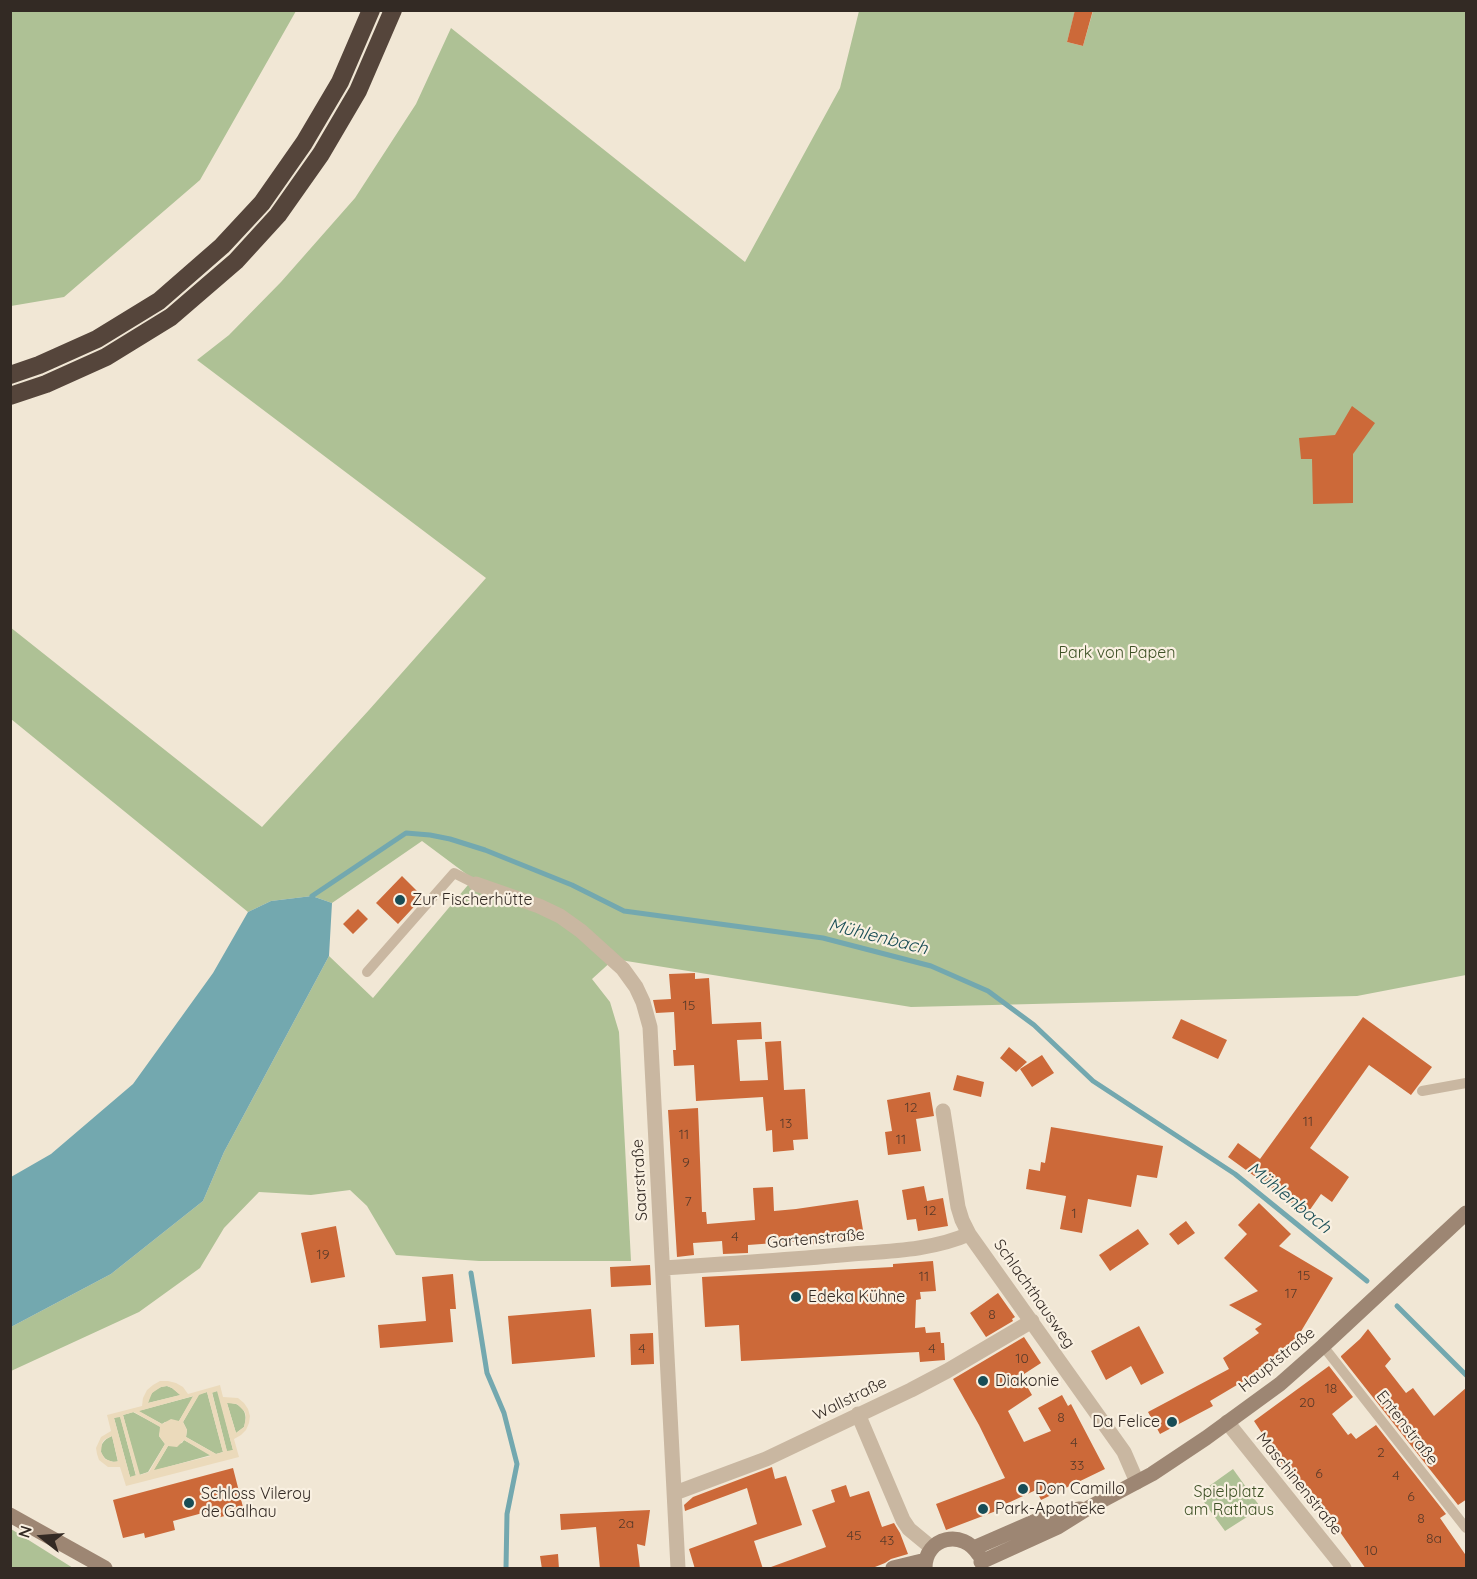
<!DOCTYPE html>
<html>
<head>
<meta charset="utf-8">
<style>
	body { margin:0 }
	#map { position:relative; width:1477px; height:1579px; overflow:hidden; background:#f1e7d5; font-family:Quicksand,sans-serif }
	canvas { display:block }
	.frame { position:absolute; inset:0; border:12px solid #332a24; pointer-events:none }
	.north { position:absolute; left:12px; top:1507px; width:60px; height:60px; -webkit-text-stroke:4px #f9f0e1; paint-order:stroke; rotate:287deg; font-size:16px; font-weight:700; line-height:24px; text-align:center; color:#332a24 }
	.north::after { content:''; display:block; margin:auto; width:21px; height:27px; background:#332a24; clip-path:polygon(50% 0,100% 100%,50% 72%,0 100%) }
</style>
</head>
<body>
<div id="map">
<canvas width="1477" height="1579"></canvas>
<div class="frame"></div>
<div class="north">N</div>
</div>
<script>
const context = document.querySelector('canvas').getContext('2d');
context.lineJoin = 'round';
function paint(path, color) { context.fillStyle = color; context.fill(path, 'evenodd'); }
function trace(path, color, width, dash) { context.strokeStyle = color; context.lineWidth = width; context.lineCap = dash ? 'butt' : 'round'; context.setLineDash(dash || []); context.stroke(path); }
function drawText(font, color, halo, rows, align = 'center') {
  context.font = font + ' Quicksand,sans-serif'; context.lineWidth = 4.5; context.setLineDash([]); context.textBaseline = 'middle'; context.strokeStyle = halo; context.fillStyle = color; for (const [text, x, y, turn = 0] of rows) {
    context.save(); context.translate(x, y); context.rotate((+turn || 0) * Math.PI / 180); context.textAlign = isNaN(turn) ? turn : align; if (halo) context.strokeText(text, 0, 0); context.fillText(text, 0, 0); context.restore();
  }
}
paint(new Path2D(`
	M11,10L296,11L200,180L64,297L11,306Z
	M859,11H1075L1067,42L1083,46L1093,11H1466V975L1357,996L911,1007L614,959L592,979L610,1002L619,1032L631,1261H479L396,1255L367,1206L350,1190L311,1195L259,1192L224,1228L200,1268L139,1312L11,1371V1327L111,1274L203,1201L224,1152L329,956L373,998L473,879L422,841L332,903L312,896L271,901L248,912L11,719L10,627L262,827L369,710L486,578L197,360L229,335L281,282L355,198L416,104L451,28L745,262L840,88Z
	M167,1386L172,1388L181,1395L148,1403C150,1392 156,1387 167,1386Z
	M218,1391L233,1450L227,1452L212,1392Z
	M207,1392L223,1452L216,1454L186,1437L187,1430L183,1422L199,1394Z
	M194,1396L179,1421L165,1422L162,1424L138,1411Z
	M227,1403C242,1402 249,1413 244,1427L236,1433Z
	M133,1412L161,1427L159,1436L165,1444L148,1472L139,1475L123,1415Z
	M120,1416L136,1476L130,1477L114,1418Z
	M112,1436L118,1462C99,1463 94,1443 112,1436Z
	M184,1440L211,1455L153,1471L168,1446L182,1443Z
	M1233,1469L1261,1508L1225,1531L1198,1494Z
	M11,1529L73,1568H11Z`), '#aec195');
paint(new Path2D(`
	M160,1381H168L176,1383L183,1387L188,1394L220,1385L223,1397L238,1398L244,1403L248,1409L250,1416L249,1423L246,1430L241,1435L234,1439L239,1457L126,1486L120,1467H108L99,1460L97,1454L96,1448L101,1437L111,1431L107,1415L142,1406L143,1398L147,1390L153,1385ZM167,1386L172,1388L180,1395L148,1403L152,1393L161,1387ZM217,1391L233,1450L227,1451L212,1393ZM207,1392L223,1452L216,1454L186,1437L187,1430L183,1422L199,1395ZM193,1396L179,1421L171,1419L162,1424L139,1411ZM227,1403L237,1404L245,1412L246,1417L244,1427L236,1433ZM134,1412L160,1427L159,1436L165,1444L149,1472L140,1475L123,1415ZM120,1417L136,1475L130,1477L114,1418ZM112,1436L118,1461L113,1462L105,1459L101,1452L102,1443L104,1440ZM184,1440L211,1456L154,1470L168,1446L177,1447Z`), '#ebdabb');
paint(new Path2D(`
	M312,896L332,903L329,956L224,1152L203,1201L111,1274L11,1327V1177L51,1154L133,1084L213,973L248,912L271,901Z`), '#73a8af');
trace(new Path2D(`
	M312,896L406,833L430,835L450,839L485,850L572,885L624,911L823,938L931,966L988,991L1034,1025L1093,1081L1235,1174L1367,1281
	M471,1273L487,1373L504,1413L517,1464L507,1514L506,1568
	M1397,1306L1466,1375`), '#73a8af', 5);
paint(new Path2D(`
	M1075,10H1093L1083,46L1067,42Z
	M1352,406L1375,423L1353,454V503L1313,504L1312,459H1301L1299,438L1335,435Z
	M402,876L423,897L398,924L376,903Z
	M358,909L368,919L353,934L343,924Z
	M695,973V979L709,978L712,1024L761,1022L762,1039L737,1040L740,1081L768,1080L765,1042L781,1041L784,1090L805,1089L808,1139L793,1140L794,1150L773,1152L772,1130L766,1131L763,1097L696,1101L694,1065L674,1066L673,1050H676L674,1012L656,1013L653,1000L671,999L669,974Z
	M1363,1017L1432,1067L1411,1095L1369,1065L1310,1148L1349,1177L1332,1202L1321,1194L1307,1214L1228,1157L1238,1143L1260,1159Z
	M1181,1019L1227,1040L1218,1059L1172,1038Z
	M1009,1047L1027,1062L1016,1072L1000,1058Z
	M1042,1055L1054,1073L1032,1087L1020,1069Z
	M957,1075L984,1082L981,1097L953,1090Z
	M930,1092L934,1116L916,1119L921,1151L888,1155L885,1132L892,1131L887,1100Z
	M698,1108L702,1212H706L707,1224L755,1220L753,1188L773,1187L774,1211L796,1209L858,1200L864,1236L803,1246L802,1241L748,1245V1253L723,1254L722,1241L693,1243L694,1255L677,1257L668,1110Z
	M1051,1127L1163,1146L1157,1178L1137,1175L1131,1207L1088,1199L1082,1233L1060,1229L1066,1196L1026,1189L1029,1169L1040,1171L1041,1162L1045,1163Z
	M924,1186L927,1201L943,1198L948,1226L918,1231L916,1219L907,1220L902,1190Z
	M1259,1203L1291,1234L1279,1246L1333,1278L1294,1343L1242,1382L1210,1401L1213,1406L1160,1434L1148,1412L1229,1369L1223,1358L1259,1333L1255,1329L1262,1324L1229,1305L1258,1291L1224,1258L1247,1234L1238,1225Z
	M1186,1221L1195,1233L1178,1245L1169,1234Z
	M336,1226L345,1277L311,1283L301,1233Z
	M1138,1229L1149,1244L1110,1271L1099,1255Z
	M933,1261L936,1291L920,1292L921,1299L916,1300L915,1328L925,1327L926,1333L940,1332L941,1343H944L945,1360L920,1362L919,1352L741,1361L739,1325L705,1327L702,1277L893,1267V1264Z
	M650,1265L651,1285L611,1287L610,1267Z
	M453,1274L456,1309H450L453,1342L380,1348L378,1325L426,1321L422,1277Z
	M998,1293L1015,1317L1012,1319L1013,1321L986,1337L970,1313Z
	M591,1309L595,1357L512,1364L508,1316Z
	M1139,1326L1164,1373L1141,1385L1131,1366L1106,1380L1091,1351Z
	M1368,1329L1391,1359L1385,1366L1406,1393L1413,1388L1434,1416L1467,1387V1499L1458,1505L1341,1357V1356L1360,1339Z
	M653,1333L654,1364L631,1365L630,1334Z
	M1024,1337L1041,1363L1021,1376L1032,1395L1008,1411L1024,1442L1051,1431L1038,1408L1062,1395L1068,1406L1071,1404L1105,1469L1041,1500L1036,1490L995,1509L996,1511L946,1530L936,1504L1005,1478L979,1425L953,1379Z
	M1329,1366L1353,1397L1332,1414L1348,1435L1351,1433L1356,1439L1376,1425L1446,1514L1440,1518L1467,1557V1569H1366L1309,1488L1302,1493L1295,1484L1254,1421Z
	M772,1467L775,1479L786,1476L802,1525L754,1541L763,1569H695L689,1549L757,1524L747,1488L685,1511L684,1505L693,1497Z
	M233,1468L244,1511L213,1519L210,1511L173,1521L175,1530L145,1538L144,1533L123,1538L113,1500Z
	M846,1485L850,1497L869,1491L882,1527L894,1523L900,1533L908,1554L891,1559L885,1563L870,1569H771V1567L826,1547L812,1510L835,1502L831,1490Z
	M650,1510L645,1546L637,1544L640,1569H600L596,1527L561,1530L560,1514Z
	M558,1554L559,1569H542L540,1556Z`), '#cc6939');
trace(new Path2D(`
	M367,972L454,873L476,884
	M1422,1091L1466,1083
	M1323,1346L1466,1528`), '#c9b7a1', 10);
trace(new Path2D(`
	M476,884L539,906L560,916L581,931L623,969L636,987L643,1002L650,1027L678,1568
	M943,1111L958,1207L962,1220L969,1234L1124,1452L1137,1482
	M663,1268C726,1264 789,1260 852,1254C891,1251 933,1250 969,1234
	M858,1414L903,1520L909,1529L932,1548
	M1227,1422L1344,1568
	M675,1493L766,1459L911,1390L947,1371L1032,1321`), '#c9b7a1', 15);
trace(new Path2D(`
	M10,1515L105,1568
	M974,1548L1052,1514L1080,1509
	M981,1562L1058,1527L1090,1507L1152,1474L1206,1438L1280,1384L1323,1346L1466,1213
	M893,1568L926,1560
	M925,1568C925,1537 963,1528 979,1555`), '#9d8673', 15);
trace(new Path2D(`
	M10,375L39,365L97,339L159,301L222,246L262,203L304,143L340,82L371,10
	M10,396L46,384L106,357L171,317L236,261L278,215L321,154L358,91L393,10`), '#55453b', 18);
for (const [x, y, r, color] of [
	[400,900,6,"#184d56"],
	[796,1297,6,"#184d56"],
	[983,1381,6,"#184d56"],
	[1172,1422,6,"#184d56"],
	[1023,1489,6,"#184d56"],
	[189,1503,6,"#184d56"],
	[983,1509,6,"#184d56"]
]) { const dot = new Path2D(); dot.arc(x, y, r, 0, 2 * Math.PI); context.fillStyle = color; context.fill(dot); trace(dot, '#f9f0e1', 2); }
drawText('14px', '#593a29', null, [
	["15",689,1006],
	["12",911,1108],
	["11",1308,1122],
	["13",786,1124],
	["11",684,1135],
	["11",901,1140],
	["9",686,1163],
	["7",688,1202],
	["12",930,1211],
	["1",1074,1214],
	["4",735,1237],
	["19",323,1255],
	["15",1304,1276],
	["11",924,1277],
	["17",1291,1294],
	["8",992,1315],
	["4",642,1349],
	["4",932,1349],
	["10",1022,1359],
	["18",1331,1389],
	["20",1307,1403],
	["8",1061,1418],
	["4",1074,1443],
	["2",1381,1453],
	["33",1077,1466],
	["6",1319,1474],
	["4",1396,1476],
	["6",1411,1497],
	["8",1421,1519],
	["2a",626,1524],
	["45",854,1536],
	["8a",1434,1539],
	["43",887,1541],
	["10",1371,1551]
]);
drawText('16px', '#3f5227', '#f9f0e1', [
	["Park von Papen",1117,653],
	["Spielplatz",1229,1492],
	["am Rathaus",1229,1510]
]);
drawText('16px', '#332a24', '#f9f0e1', [
	["Zur Fischerhütte",412,900],
	["Edeka Kühne",808,1297],
	["Diakonie",995,1381],
	["Da Felice",1160,1422,"right"],
	["Don Camillo",1035,1489],
	["Schloss Vileroy",201,1494],
	["de Galhau",201,1512],
	["Park-Apotheke",995,1509]
], 'left');
drawText('16px', '#332a24', '#f9f0e1', [
	["Saarstraße",640,1180,-93],
	["Gartenstraße",816,1239,-5],
	["Schlachthausweg",1034,1294,55],
	["Hauptstraße",1277,1360,-39],
	["Wallstraße",850,1399,-26],
	["Entenstraße",1407,1428,52],
	["Maschinenstraße",1299,1484,51]
]);
drawText('italic 18px', '#184d56', '#f9f0e1', [
	["Mühlenbach",878,937,14],
	["Mühlenbach",1289,1198,39]
]);
</script>
</body>
</html>
